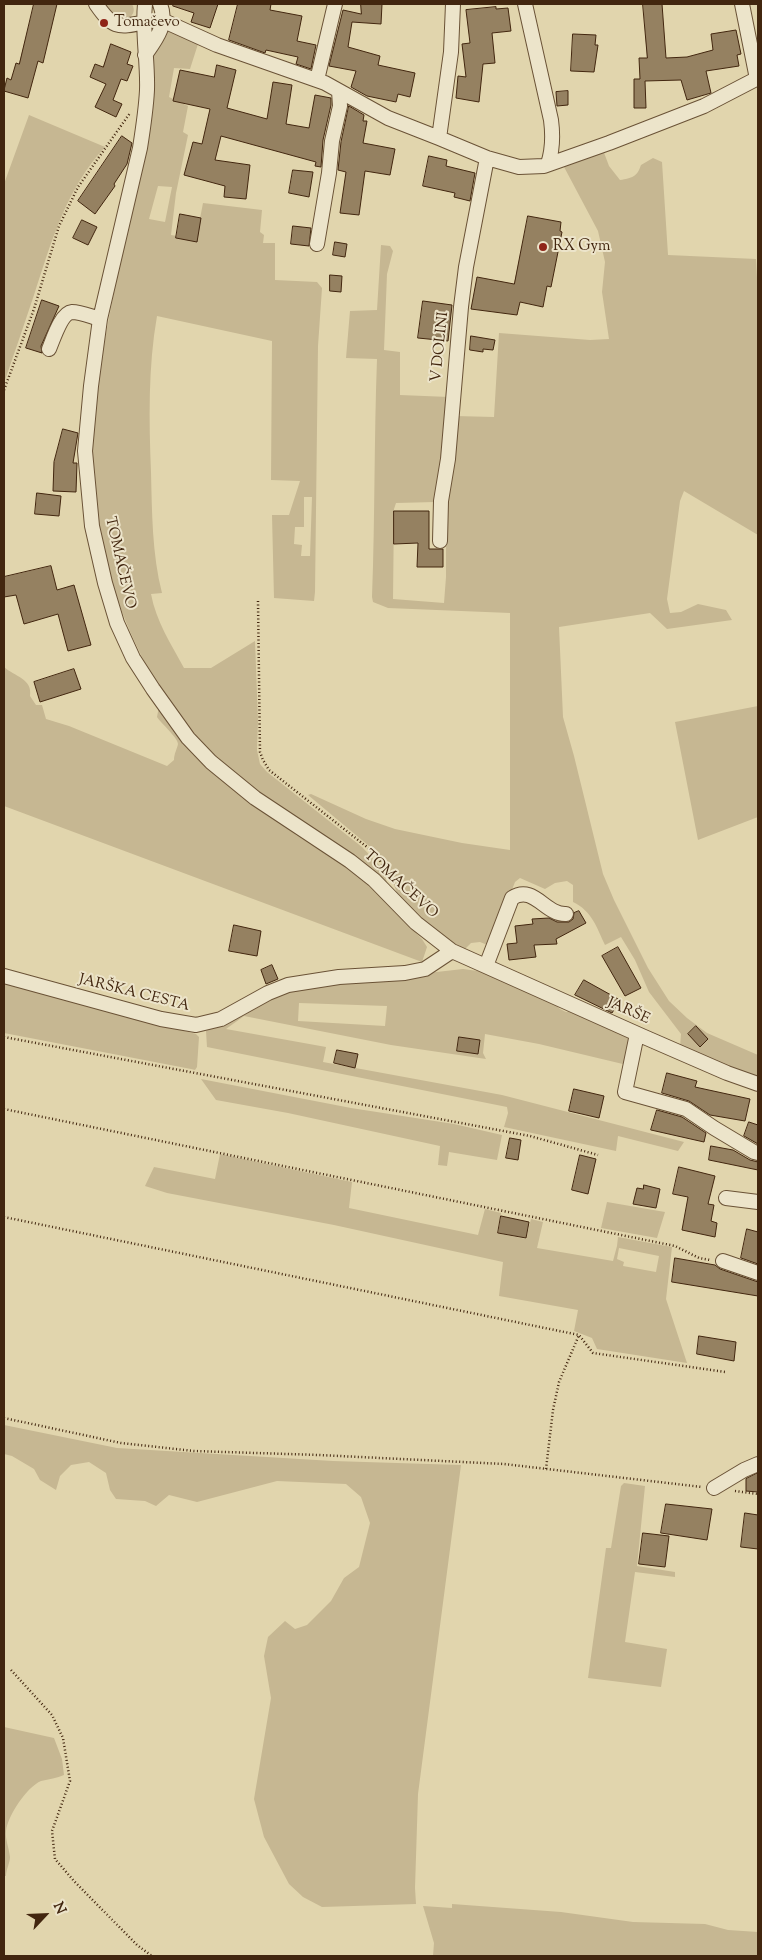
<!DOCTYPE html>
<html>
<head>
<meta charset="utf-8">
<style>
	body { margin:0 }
	#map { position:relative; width:762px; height:1960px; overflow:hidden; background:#e1d5ad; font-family:"Sorts Mill Goudy",serif }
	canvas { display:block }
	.frame { position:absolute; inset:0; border:5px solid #42260f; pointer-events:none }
	.north { position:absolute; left:20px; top:1890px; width:50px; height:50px; -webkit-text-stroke:4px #ece4ca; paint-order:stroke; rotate:65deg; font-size:14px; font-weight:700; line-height:20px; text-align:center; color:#42260f }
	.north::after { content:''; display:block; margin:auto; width:18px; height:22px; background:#42260f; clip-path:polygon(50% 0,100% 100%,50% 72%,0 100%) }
</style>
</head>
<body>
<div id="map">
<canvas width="762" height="1960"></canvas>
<div class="frame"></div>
<div class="north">N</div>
</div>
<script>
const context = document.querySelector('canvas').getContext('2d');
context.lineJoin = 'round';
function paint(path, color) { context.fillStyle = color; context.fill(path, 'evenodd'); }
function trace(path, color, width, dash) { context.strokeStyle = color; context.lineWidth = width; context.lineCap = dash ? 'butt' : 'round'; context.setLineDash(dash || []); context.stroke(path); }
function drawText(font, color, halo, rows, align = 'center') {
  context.font = font + ' "Sorts Mill Goudy",serif'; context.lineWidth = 4; context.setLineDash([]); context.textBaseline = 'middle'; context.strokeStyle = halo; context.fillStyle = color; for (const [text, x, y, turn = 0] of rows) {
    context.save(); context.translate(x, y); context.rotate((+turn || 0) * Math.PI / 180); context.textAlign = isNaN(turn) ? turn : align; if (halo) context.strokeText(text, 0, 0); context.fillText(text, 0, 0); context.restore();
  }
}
paint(new Path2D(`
	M104,4H132C136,11 133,16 126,20L115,18Z
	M172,29L198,44L190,69L174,68L169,97L188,106L183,132L188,135L176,193L171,235L196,239L203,203L262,210L260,232L264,235L263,243H275V280L317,282L322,288L318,346L315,592L314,601L274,598L272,515H289L300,481L271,480L272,341L157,316C148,367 149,421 151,472C152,512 152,554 162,593L151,594C156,621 171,644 184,668H211L255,641L258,721L257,750L260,764L267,772L362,847L383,869L388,886C328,843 264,803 211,751C133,675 93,560 93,451C93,379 113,303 126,232C134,193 138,154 144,115C147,96 147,74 153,56C156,47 161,38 166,30ZM158,186L172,187L165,222L149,219ZM304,497H312L310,556H301L302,545L294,544L295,527H304Z
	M29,115L105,147C66,189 51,243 34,295C24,325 14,354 4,383V184Z
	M603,150L609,166L620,180C632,178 637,177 641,165L653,158L662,162L668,255L756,259L758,296V535L684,491L680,501L667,599L670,613L681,612L698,604L726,610L732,620L667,629L650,613L559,627L563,717L574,756L603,874L614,900L648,968L669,1001L687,1018L707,1033L758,1055V1077L709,1061L680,1047L681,1034L649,992L635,960L621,937L605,945C597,928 592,911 573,902V885L567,881L555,883L545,889L520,878L515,882L490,946L480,942L471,943L465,949L445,938L408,908L397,893L387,866L381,856L308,795L311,794L366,819L395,829L462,843L510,850V613L388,608L373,602L372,597C375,518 374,438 377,359L346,358L350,311L377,310L381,245L390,246L393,251L387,274L384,350L400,352V395L449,397L444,460L435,502L396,503L394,509L393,599L444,603L446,577V499L455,416L494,417L499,333L590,340L609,339L602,292L605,262L598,231L563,165Z
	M4,667C14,676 33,679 30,696L36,705H42L46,719L69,726L167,766L174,760C174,754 177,749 178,744C178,738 161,723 157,717L159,706L241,794L296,835L356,873L422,939L427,947L422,962L4,806Z
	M758,706V817L698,840L675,722Z
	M463,969L478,971L507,980L550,1000L560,1009L566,1012L573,1010L632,1037L627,1065L539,1044L485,1034L483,1053L486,1059L391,1045L244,1016L226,1029L326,1047L323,1062L502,1095L684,1142L678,1151L618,1136L616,1151L504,1127L508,1113L507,1107L207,1047L206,1031L273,994L304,987ZM299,1003L387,1006L385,1026L298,1021Z
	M4,983L196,1034L199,1037L197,1067L195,1070L191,1069L4,1033Z
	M201,1079L351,1108L454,1124L502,1135L497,1160L449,1152L447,1166L438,1165L440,1146L288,1113L216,1100Z
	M220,1154L352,1182L349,1208L478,1235L485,1209L501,1213L497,1233L526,1239L531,1219L543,1222L537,1248L613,1261L617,1246L618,1237L672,1247L666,1299L687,1363L597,1349L592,1338L574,1331L578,1310L499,1296L503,1262L334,1225L167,1193L145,1186L154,1167L215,1179ZM619,1248L659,1256L656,1272L623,1266L624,1262L617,1259Z
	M607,1202L665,1212L657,1238L601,1228Z
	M4,1425L117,1448L333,1461L461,1465L418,1794L415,1888L416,1904L322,1907L303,1897L289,1884L264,1837L254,1799L271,1698L264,1656L268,1637L285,1621L295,1629L307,1625L331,1601L344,1578L359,1567L370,1523L361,1497L346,1484L277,1481L197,1502L169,1495L156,1506L145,1501L116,1499L110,1490L106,1473L89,1462L71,1465L60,1476L56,1490L40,1480L34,1469L12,1456L4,1454Z
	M624,1483L645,1486L637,1566L675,1572V1577L635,1572L625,1642L667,1649L661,1687L588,1678L606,1548H611L621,1486Z
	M4,1727L54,1738L62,1759L64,1775C57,1778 49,1779 41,1781C27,1787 8,1815 6,1831C5,1839 9,1848 10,1857C10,1863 6,1869 6,1876H4Z
	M452,1904L561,1912L633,1922L705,1924L728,1930L758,1932V1956H433L434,1943L423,1906L452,1908Z`), '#c6b792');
const building = new Path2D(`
	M34,4H57L43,63L38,61L28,98L4,91V90L7,78L11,80L16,63L19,64Z
	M174,4H218L210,28L191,22L194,13L173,6Z
	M238,4H271L270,10L302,16L297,41L316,45L311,69L296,64L298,57L266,50L265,53L229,40Z
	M361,4H382L381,24L352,22L348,47L380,56L378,65L415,73L410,97L398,94L396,102L367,96L351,87L356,71L329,66L343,10L361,14Z
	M643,4H662L666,58L687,57L713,50L711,34L736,30L741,54L737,55L739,66L706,71L711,93L687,100L681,80L645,81L646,108H634V79H640L639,58H647Z
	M496,7V9L508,8L511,31L492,33L495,63L483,64L479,102L456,98L458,76L466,77L462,44L470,43L466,10Z
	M573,34L596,35L595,45H598L594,72L571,71Z
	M111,44L131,52L127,64L133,66L127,81L121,79L113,100L122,104L116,117L95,107L106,84L90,77L95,64L103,67Z
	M217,65L236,70L227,108L267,119L273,82L292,85L286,124L309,128L315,95L331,98V105L323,140L321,167L315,166L316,162L221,136L215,160L250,165L246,199L224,197L225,186L184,175L193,142L202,144L210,109L173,101L180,70L214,77Z
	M568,91V105L557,106L556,92Z
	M349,106L364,115L363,121H367L363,143L395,149L390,175L365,171L359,215L340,213L346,172L338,170L341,142Z
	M122,136L132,143L127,164L114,184L115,186L95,214L78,201Z
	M429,156L447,160L446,166L475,173L470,201L454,197L455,193L423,186Z
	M293,170L313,172L309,197L289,193Z
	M180,214L201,218L197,242L176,238Z
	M528,216L561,222L560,231L562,232L551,287L547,286L543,307L520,302L517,315L471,309L477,277L514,284Z
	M82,220L97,227L88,245L73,238Z
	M293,226L311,228L309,246L291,244Z
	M335,242L347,244L345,257L333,255Z
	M330,275L342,276L341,292L330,291Z
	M42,300L59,306L41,346L42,353L26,348Z
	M423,301L452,305L448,341L418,338Z
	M471,336L495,340L493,350L483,349V352L470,350Z
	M63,429L78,433L73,463H77L76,492L53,491L54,462Z
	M37,493L61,496L59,516L35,514Z
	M394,511H429V549H443V567H417L418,543L394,544Z
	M51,566L57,590L74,585L91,645L68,651L58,614L24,624L16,595L4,597V577Z
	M74,669L81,689L40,702L34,682Z
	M579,911L586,923L556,939L557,944L534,945L536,957L509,960L507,944L517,943L515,926L533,924L532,919L549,918L557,922H569L573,919L574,913Z
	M234,925L261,931L257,956L229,951Z
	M618,947L641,988L625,996L602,956Z
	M272,965L278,979L266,984L261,970Z
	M584,980L620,1000L612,1013L575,995Z
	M696,1026L708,1039L700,1047L688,1034Z
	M459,1037L480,1040L478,1054L457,1051Z
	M337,1050L358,1054L355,1068L334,1063Z
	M667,1073L697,1081L695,1087L750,1099L745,1121L710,1115L689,1101L662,1093Z
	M574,1089L604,1096L599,1118L569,1111Z
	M657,1110L682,1117L706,1133L704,1142L651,1130Z
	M749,1122L758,1125V1144L744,1136Z
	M510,1138L521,1140L518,1160L506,1158Z
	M711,1146L733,1150L750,1160L758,1162V1170L709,1160Z
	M580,1155L596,1159L588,1194L572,1190Z
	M679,1167L715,1176L708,1204L714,1205L711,1221L717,1223L715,1237L682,1230L688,1197L673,1194Z
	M644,1185L660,1189L656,1208L633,1204L637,1188L643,1189Z
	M501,1216L529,1222L526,1238L498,1233Z
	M747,1229L758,1232V1264L741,1258Z
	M675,1258L715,1265L720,1269L758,1282V1296L672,1282Z
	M699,1336L736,1342L734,1361L697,1354Z
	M758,1473V1492L746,1491V1479Z
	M666,1504L712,1509L707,1540L661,1533Z
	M745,1513L758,1515V1549L741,1547Z
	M643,1533L669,1536L665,1567L639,1564Z`);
paint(building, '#958161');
trace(building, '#42260f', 1);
const minor = new Path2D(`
	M96,4C112,27 117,29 144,22
	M145,4C142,33 148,61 147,90C146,110 143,129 140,148L100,319L91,386L85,451L92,526L105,583L117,623L133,658L153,689L188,738L211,762L255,798L350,861L374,880L416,923L452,951L642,1036L727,1073L758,1084
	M525,4L551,120C553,135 553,149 548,164
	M742,4L757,79
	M164,21L217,45L325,83L388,118L439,138L487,158L519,167L544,166L609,143L704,106L758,78
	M145,55C157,38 168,24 160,4
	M317,80L335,4
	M439,138L451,52L453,4
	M317,244L329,173L332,141L340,106L339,91
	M49,349C53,340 61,313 72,312C81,312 92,317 100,319
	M440,541L441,501L448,459L461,307L466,267L487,158
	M486,966L512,898C534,884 545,915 566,914
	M4,976L161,1019L196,1025L221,1019L268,993L288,985L339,977L405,973L425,969L452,951
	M637,1034L625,1092L686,1109L714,1128L754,1152L758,1153
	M726,1198L758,1202
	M723,1261L758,1273
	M714,1488L744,1470L758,1464`);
trace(minor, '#6a5236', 16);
trace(new Path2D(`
	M4,390L34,309L59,226L78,187L130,113
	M258,601L260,752L263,760L269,770L367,847L378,857L387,873
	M4,1037L530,1136L598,1155
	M4,1109L675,1246L699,1258L710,1260
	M4,1217L579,1335L593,1353L725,1372
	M4,1418L121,1443L194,1451L319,1455L504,1464L702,1487
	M546,1469L553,1410L559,1382L579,1335
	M735,1491L758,1494
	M11,1670L52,1715L63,1738L70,1781L52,1831L55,1859L74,1881L137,1945L152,1956`), '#42260f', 2.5, [1, 2.5]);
trace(minor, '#ece4ca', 14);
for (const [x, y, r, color] of [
	[104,23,5,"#8f2418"],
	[543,247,5,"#8f2418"]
]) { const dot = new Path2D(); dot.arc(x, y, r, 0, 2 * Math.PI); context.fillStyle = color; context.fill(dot); trace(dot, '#ece4ca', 2); }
drawText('15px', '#42260f', '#ece4ca', [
	["Tomačevo",114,23],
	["RX Gym",553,247]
], 'left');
drawText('15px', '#42260f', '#ece4ca', [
	["V DOLINI",441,347,-84],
	["TOMAČEVO",119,563,77],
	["TOMAČEVO",400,885,42],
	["JARŠKA CESTA",134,994,14],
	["JARŠE",628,1012,24]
]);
</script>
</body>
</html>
